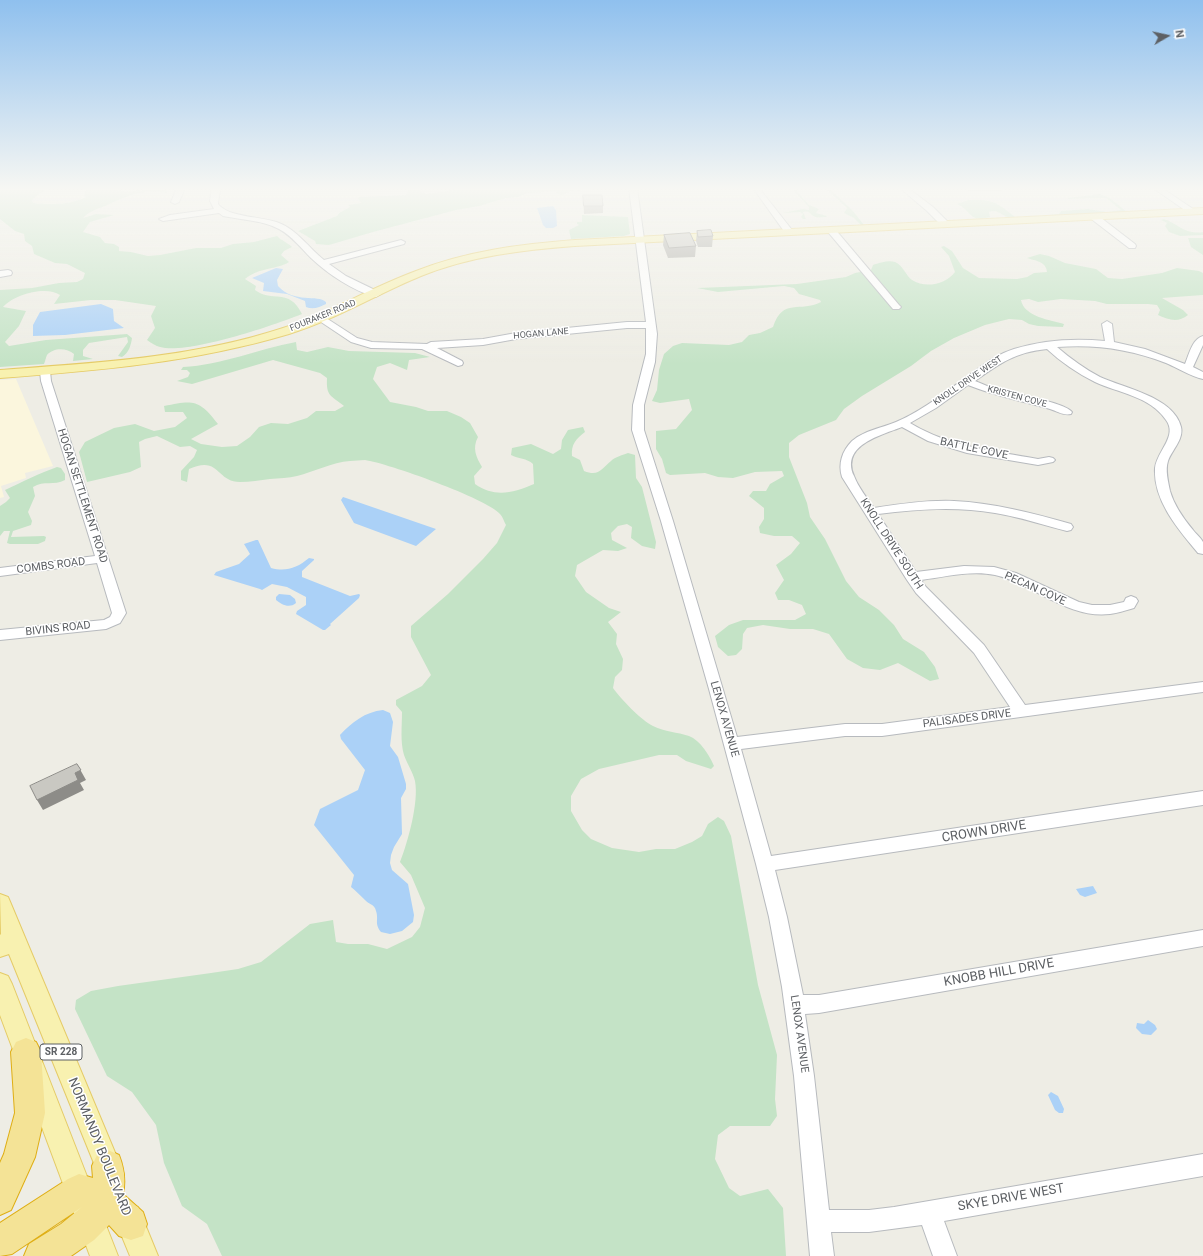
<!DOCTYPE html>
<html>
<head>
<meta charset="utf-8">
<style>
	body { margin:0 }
	#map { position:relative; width:1203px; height:1256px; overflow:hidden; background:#eeede5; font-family:Roboto,sans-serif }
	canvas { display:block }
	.north { position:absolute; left:1147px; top:16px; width:40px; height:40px; -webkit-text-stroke:3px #fff; paint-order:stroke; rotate:81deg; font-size:11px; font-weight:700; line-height:16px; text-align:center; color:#5d6064 }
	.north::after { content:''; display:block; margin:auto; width:14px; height:18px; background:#5d6064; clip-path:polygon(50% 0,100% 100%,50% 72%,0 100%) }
</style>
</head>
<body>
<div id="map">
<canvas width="1203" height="1256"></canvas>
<div class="north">N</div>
</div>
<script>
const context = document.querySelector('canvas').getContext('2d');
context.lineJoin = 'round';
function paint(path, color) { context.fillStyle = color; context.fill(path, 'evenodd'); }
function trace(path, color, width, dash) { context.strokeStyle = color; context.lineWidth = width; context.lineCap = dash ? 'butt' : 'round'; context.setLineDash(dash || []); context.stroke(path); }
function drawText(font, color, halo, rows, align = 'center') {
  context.font = font + ' Roboto,sans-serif'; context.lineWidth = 3; context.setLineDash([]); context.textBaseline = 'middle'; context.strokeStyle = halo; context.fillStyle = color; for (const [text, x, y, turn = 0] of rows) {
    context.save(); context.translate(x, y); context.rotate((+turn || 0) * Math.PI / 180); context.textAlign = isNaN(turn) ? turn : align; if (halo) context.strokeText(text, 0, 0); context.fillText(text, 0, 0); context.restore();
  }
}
paint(new Path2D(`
	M16,379L53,466L25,473L26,478L1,486L4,497L0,498V380Z`), '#fbf6dd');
paint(new Path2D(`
	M0,188H49L39,194L32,200L33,203C50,205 70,205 86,197L84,196L86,188H118L117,190C134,195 152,185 168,191L166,193C144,187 123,198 105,206C97,209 88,212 83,218L96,214L114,215L90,222L83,232L100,237L105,243L114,244L119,247V251L131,252L148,256L160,255L196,248H221L233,244L254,242L277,236C282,241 287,242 292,247L284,251L281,255L289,262C277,270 259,267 245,279L256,286L255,290C272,303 289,287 302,314C275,325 187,355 160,347C156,346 151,343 147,340L155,328L151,316L156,306L115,300H91L54,304L60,295C46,285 13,295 3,307L26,311L19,326L5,342L9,346L46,340L127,334L132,338C131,345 129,353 122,357L118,356L128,342L127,337L89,343L83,350V356L93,359L73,361L74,354C67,348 54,347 47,355C46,357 45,362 44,364L0,367V290L32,288L59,283L77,282L83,279L85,273L67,264L55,263L34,254L32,246L25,241L24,234L15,231L0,219Z
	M413,188L419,189L421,192L426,194L470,188H604L571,191L562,195L558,194L556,191L527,193L518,197L506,198L479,206L456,210L373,232L329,245L316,244L315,241L298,231L337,216L339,213L350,207L348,205L361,203L358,199L359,197L406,195L409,190Z
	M791,188H794L809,205L819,209L816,213L827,216L826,217C823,217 819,218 815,217C809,214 810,210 803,212L806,219H803L801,217L803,214L800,212L782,213L803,209L809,210V207Z
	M825,188H829L853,211L864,225H861L854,218L844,213L847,208Z
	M1100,194L1110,198L1127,212L1038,216L1059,214L1061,211L1088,209L1107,212L1121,210L1106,198L1068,199V198Z
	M968,200C993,199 996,202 1015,217L1010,218C1002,216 997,208 989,212L990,217C970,224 971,210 957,204Z
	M582,215L628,217L630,234L624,236L571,239L569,230L579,225L577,224V222H582Z
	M1164,219C1179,224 1185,235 1203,232V235L1180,236L1169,232L1165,226L1167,223L1161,220Z
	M1188,238H1203V255L1191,247Z
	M944,246L952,251L963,268L979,278L1017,279L1027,277L1034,273L1047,272C1046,261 1035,261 1027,258L1040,254L1049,256L1065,263L1096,269L1108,278L1122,279L1162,273L1177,268L1199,271L1203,273V295L1162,298L1183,310L1188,315C1178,323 1169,320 1158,315L1160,310L1157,305L1148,304H1107L1095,301L1061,299L1038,302L1029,299L1021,300C1024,317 1051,320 1064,324L1063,327L1038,326L1029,324L1022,320L1009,319L985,325L954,338L931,351L911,366L862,396L844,409L836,420L799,435L789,443V457L807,503L810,517L825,539L846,581L859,597L879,610L894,625L903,639L924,652L935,667L939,679L930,681L898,663L880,670L863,668L847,659L829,634L813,629H790L763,625L747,628L743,634L742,649L736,655L728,656L718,647L715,636L729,625L743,620H795L806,614L802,605L789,600H778L775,593L784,580L776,565L791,554L800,543L792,536H774L760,533L759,527L764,519V508L749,496L753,491H766L770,484L784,476L782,471L755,472L733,478L718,477L705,473L670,475L666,473L662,459L656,449V431L676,429L692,410L689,399L660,403L652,401L657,390L659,370L664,354L673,346L682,343L729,345L742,342L749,335L760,333L773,327C783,297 800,313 821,302L820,300L799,294L794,288L784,286L718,292L697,288L797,284L846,277L855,273L871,270L873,265C879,263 889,260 895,262C903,265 906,276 912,280C926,289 946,284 955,272L949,256L941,247Z
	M296,342L297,350L307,352L328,347L349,351L415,353L430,357L409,360L407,370L390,363L377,367L373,379L390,402L416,407L428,411H447L461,417L470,423L478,437C472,448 476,457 482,467L474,476L475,484C495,498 513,493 534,484L533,464C527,458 518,459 511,455L512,448L531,444L553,454L561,449L562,440L568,430L583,427L585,432C576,439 571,444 572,456L580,460L584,471C599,477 601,469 611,461C615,457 623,455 628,453L635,455L636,478L642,487L656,542L655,549L642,546L631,538L632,527L627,524L618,526L611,533L612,540L627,548L618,551L603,550L577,565L575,576L586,592L609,608L621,612L608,622L617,634L616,644L623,659L622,670L615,677L613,688C620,698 642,721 653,726C665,732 677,732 689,736C700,740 710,756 714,766L711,769L686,761L677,755H659L599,769L581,779L571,796V811L582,830L591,839L612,848L639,852L656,849H675L692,842L702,836L708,824L718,817L724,821L731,836L758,985L777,1055L775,1099L777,1116L770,1126H730L718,1135L715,1159L729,1188L740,1196L768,1189L783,1208L786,1256H222L207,1224L182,1206L164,1163L156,1125L132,1092L107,1076L75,1009L76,1000L91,991L118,986L211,973L238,969L261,962L310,924L333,920L336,942L348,944H368L387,949L412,937L420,927L425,908L411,875L400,862C408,842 419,802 415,781C413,772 407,764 404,755C400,742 402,726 402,712L396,705V700L422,686L431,675L411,637V626L448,594L483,559L497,543L506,525C504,522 503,517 500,514C488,499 387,463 365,460C360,460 355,461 350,461C332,462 314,472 297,476C289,478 279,478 270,479C260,480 250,482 240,482C216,482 220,455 189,469L187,482L181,480V471L194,457L197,450L190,446L180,447L157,436L145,439L139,442L141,467L130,472L87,482L79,452L85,442L114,428L135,424L154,431L175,427L187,418L183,412H165L164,406C193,400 199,399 218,424L191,439L201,444L222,447L237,446L250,437L259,427L271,423L288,424L307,418L316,411H335L344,406C331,395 326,397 327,378L320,373L273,360L192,384L177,381L188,377L190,373L187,370H181L183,367C222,365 258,349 296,342Z
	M57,467L61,468L65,474V480C54,486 44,480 33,487L35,496L28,512L32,521L31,525L13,531L11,537L44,536L46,537L45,541L38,544H10L7,543L10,531H4L0,536V506L6,502L10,498L5,490C22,482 40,473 57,467Z`), '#c4e3c6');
paint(new Path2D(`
	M553,206L556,210L557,226L553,228H546L543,225L537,208Z
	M276,268L283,269L277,280L278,286C294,304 318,294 326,302V304C320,307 313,310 306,307L305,301L287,294L263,291L264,283L252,278Z
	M101,304L113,309L114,321L124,328L65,335L33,336V325L40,312Z
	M343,497L346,498L436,529L416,546L354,523L341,500Z
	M256,540H258L271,568C286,572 297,568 309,558L314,559V560L302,571V577L350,596L359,594L360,595L359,598L330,624L331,625L325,630H323L296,614L297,611L306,605V597L287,587L272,584L262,590L260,589L214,575L216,572L239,564L250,554L244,544Z
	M279,594L290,595L295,599L296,603C289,609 281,604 276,600V597Z
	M383,710L390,713L393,722L390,746L398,757L406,784V789L401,798L402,834L394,847L391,855L390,863L392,870L408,884L414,915L413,922L402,931L390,934L381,932C374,923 379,920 376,911C375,904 368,904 365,900C360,895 356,891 351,887L354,875L314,825L320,809L358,790L365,770L341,739L340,735C352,722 365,712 383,710Z
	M1093,886L1097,893L1085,897L1080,895L1076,889Z
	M1148,1020L1155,1025L1157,1029L1151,1035L1142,1034L1136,1028L1137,1023L1144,1024Z
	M1051,1092L1058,1096L1064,1109L1063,1113H1059L1055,1110L1048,1095Z`), '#abd1f7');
const minor = new Path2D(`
	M177,188H185L179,202L175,204L171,202Z
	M212,188H220L218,204C229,218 262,216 279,223C297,230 309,248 324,260L401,240L405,242L404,244L329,264L346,276L379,292L381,294L376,297C353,291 328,274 311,258C301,248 292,236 279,229C262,220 242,220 223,216L219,213L163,221L159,219L170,215L214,209L210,201Z
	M629,188H637L657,334L655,362L644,405V430L673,521L737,737L845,724H882L1010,707L974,653L916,593L907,580L842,477C838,464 842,451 852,441C865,430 882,428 896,422C924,410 948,390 972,373C986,363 998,354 1014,349C1043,340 1075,338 1105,341L1102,324L1107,321L1112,324L1114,342L1145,349L1185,364C1189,355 1192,339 1203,336V345L1193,367L1203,372V379C1190,376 1178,368 1166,363C1130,349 1096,344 1057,347C1071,359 1085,369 1100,377C1124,388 1174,397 1181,427C1184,439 1172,450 1168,461C1165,470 1168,481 1170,491C1174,505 1183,518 1193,530C1196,534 1201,538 1203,542C1203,545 1203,551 1203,554L1198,553C1179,530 1153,501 1155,468C1157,451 1178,436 1166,420C1150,396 1118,393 1095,382C1077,373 1061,362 1047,349C1016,352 1000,363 975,381C981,383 986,386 992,388C1008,393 1065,402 1072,412L1071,414C1063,416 1057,411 1050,409C1023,401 995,396 968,385L936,408L910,423C949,447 995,451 1038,459L1049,457L1053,458L1055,460L1053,462L1038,465L967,453L928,441L902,427C882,435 840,445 854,476C858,487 867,498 874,508C900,504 927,500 954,501C994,503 1033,513 1071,524L1073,527L1071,530L1067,531C1043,525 1020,517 995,513C956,506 918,509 878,514L916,572L964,566L994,567L1016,573L1079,602L1092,605H1110L1124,602L1126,598L1131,596L1136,598L1138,601L1134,608C1126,610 1118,613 1110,614C1067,619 1034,584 995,575C971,570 945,577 921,580L926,587L984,645L1025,705L1203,682V692L882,736H845L741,749L771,856L1203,791V805L775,870L787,917L803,995H819L1203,930V946L819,1013L805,1014L814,1076L829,1210H869L894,1207L1203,1154V1176L944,1221L957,1256H933L922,1225L869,1232H831L834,1256H810L794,1076L782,987L769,917L756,864L709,689L661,521L632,430L633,405L646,354V328H627L516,339L483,345L437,348L462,361L463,363L462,365L458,366L422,349L371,348L351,342L315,318L320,315L323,316L357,338L372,342L427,344L431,342L483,339L516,333L627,322H646Z
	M753,188H759L792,230V234H786Z
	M900,188H908L933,207L948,222V226H942L927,211Z
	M966,188H1004L1001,190H969Z
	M1153,188H1162L1196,211L1195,213H1189Z
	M1090,214H1096L1135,244L1136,246L1135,248H1129L1090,218Z
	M828,228H834L899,305L901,307L899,309H893L828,232Z
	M8,270L11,271L12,273L11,275L0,277V271Z
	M45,368L50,371L51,381L126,613L120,623L106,629L0,640V630L104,620L110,617L112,613L97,563L0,576V568L95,556L41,381L40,371Z`);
const major = new Path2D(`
	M1203,208V214L575,246C523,250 470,256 421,276C377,294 335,320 289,334C195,362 97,371 0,378V370C94,363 192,358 283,328C329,313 370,288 416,271C467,251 521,244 575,240Z
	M0,894L8,897L11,904L124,1174L120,1183L111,1187L102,1183L9,954L0,957V935L1,934Z
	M0,973L8,976L12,984L118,1256H90L0,1015Z
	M128,1203L138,1207L158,1256H130L114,1217L118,1207Z`);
const highway = new Path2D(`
	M26,1038L36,1042L41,1052L45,1113L35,1157L11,1210L0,1215V1163L4,1154L15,1113L11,1052L16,1042Z
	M108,1150L119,1155C124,1168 126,1180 123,1194L143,1212L147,1224L143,1236L131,1240L119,1236L109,1225L94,1240L71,1256H24L29,1244L61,1224L82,1207L12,1254L0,1256V1223L68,1179L79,1174L93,1178L92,1166L97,1155Z`);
trace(minor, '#b7babe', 2);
trace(major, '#e5cb67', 2);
trace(highway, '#dfae14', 2);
paint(minor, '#fff');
paint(major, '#f8f1b0');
paint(highway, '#f4e396');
paint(new Path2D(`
	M583,195L603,206V213L584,214Z
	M697,231L713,236L712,247H698L696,241Z
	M664,235L696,246L695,257L668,258L663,245Z`), '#adaca7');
paint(new Path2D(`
	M77,764L86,780L80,783L84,790L43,810L37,800Z`), '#8d8c88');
const building = new Path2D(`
	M583,195H602L603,206H584Z
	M711,230L713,236L698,237L697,231Z
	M690,233L696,246L669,248L664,235Z
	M77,764L81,770L75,773L78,780L37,800L30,786Z`);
paint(building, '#c9c8c2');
trace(building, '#8d8c88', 1);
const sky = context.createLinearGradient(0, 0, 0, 364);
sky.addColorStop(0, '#8fc0ee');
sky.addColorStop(0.52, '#f7f7f3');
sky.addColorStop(1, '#f7f7f300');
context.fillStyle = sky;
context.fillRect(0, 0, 1203, 364);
drawText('9px', '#5d6064', '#fff', [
	["FOURAKER ROAD",323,316,-22],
	["HOGAN LANE",541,334,-5],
	["KNOLL DRIVE WEST",968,381,-34],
	["KRISTEN COVE",1017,397,15]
]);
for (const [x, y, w] of [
	[61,1052,42]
]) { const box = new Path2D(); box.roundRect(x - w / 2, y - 8, w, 16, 3); context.fillStyle = '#fff'; context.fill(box); trace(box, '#5d6064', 1); }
drawText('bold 10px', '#5d6064', null, [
	["SR 228",61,1052]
]);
drawText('11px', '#5d6064', '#fff', [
	["BATTLE COVE",974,449,12],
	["HOGAN SETTLEMENT ROAD",82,496,72],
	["KNOLL DRIVE SOUTH",891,544,57],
	["COMBS ROAD",51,566,-7],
	["PECAN COVE",1035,589,24],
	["BIVINS ROAD",58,629,-6],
	["LENOX AVENUE",724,719,74],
	["PALISADES DRIVE",967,719,-7],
	["LENOX AVENUE",799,1034,82]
]);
drawText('13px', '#5d6064', '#fff', [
	["CROWN DRIVE",984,832,-9],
	["KNOBB HILL DRIVE",999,973,-10],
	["NORMANDY BOULEVARD",99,1147,68],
	["SKYE DRIVE WEST",1011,1198,-10]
]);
</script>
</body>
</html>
